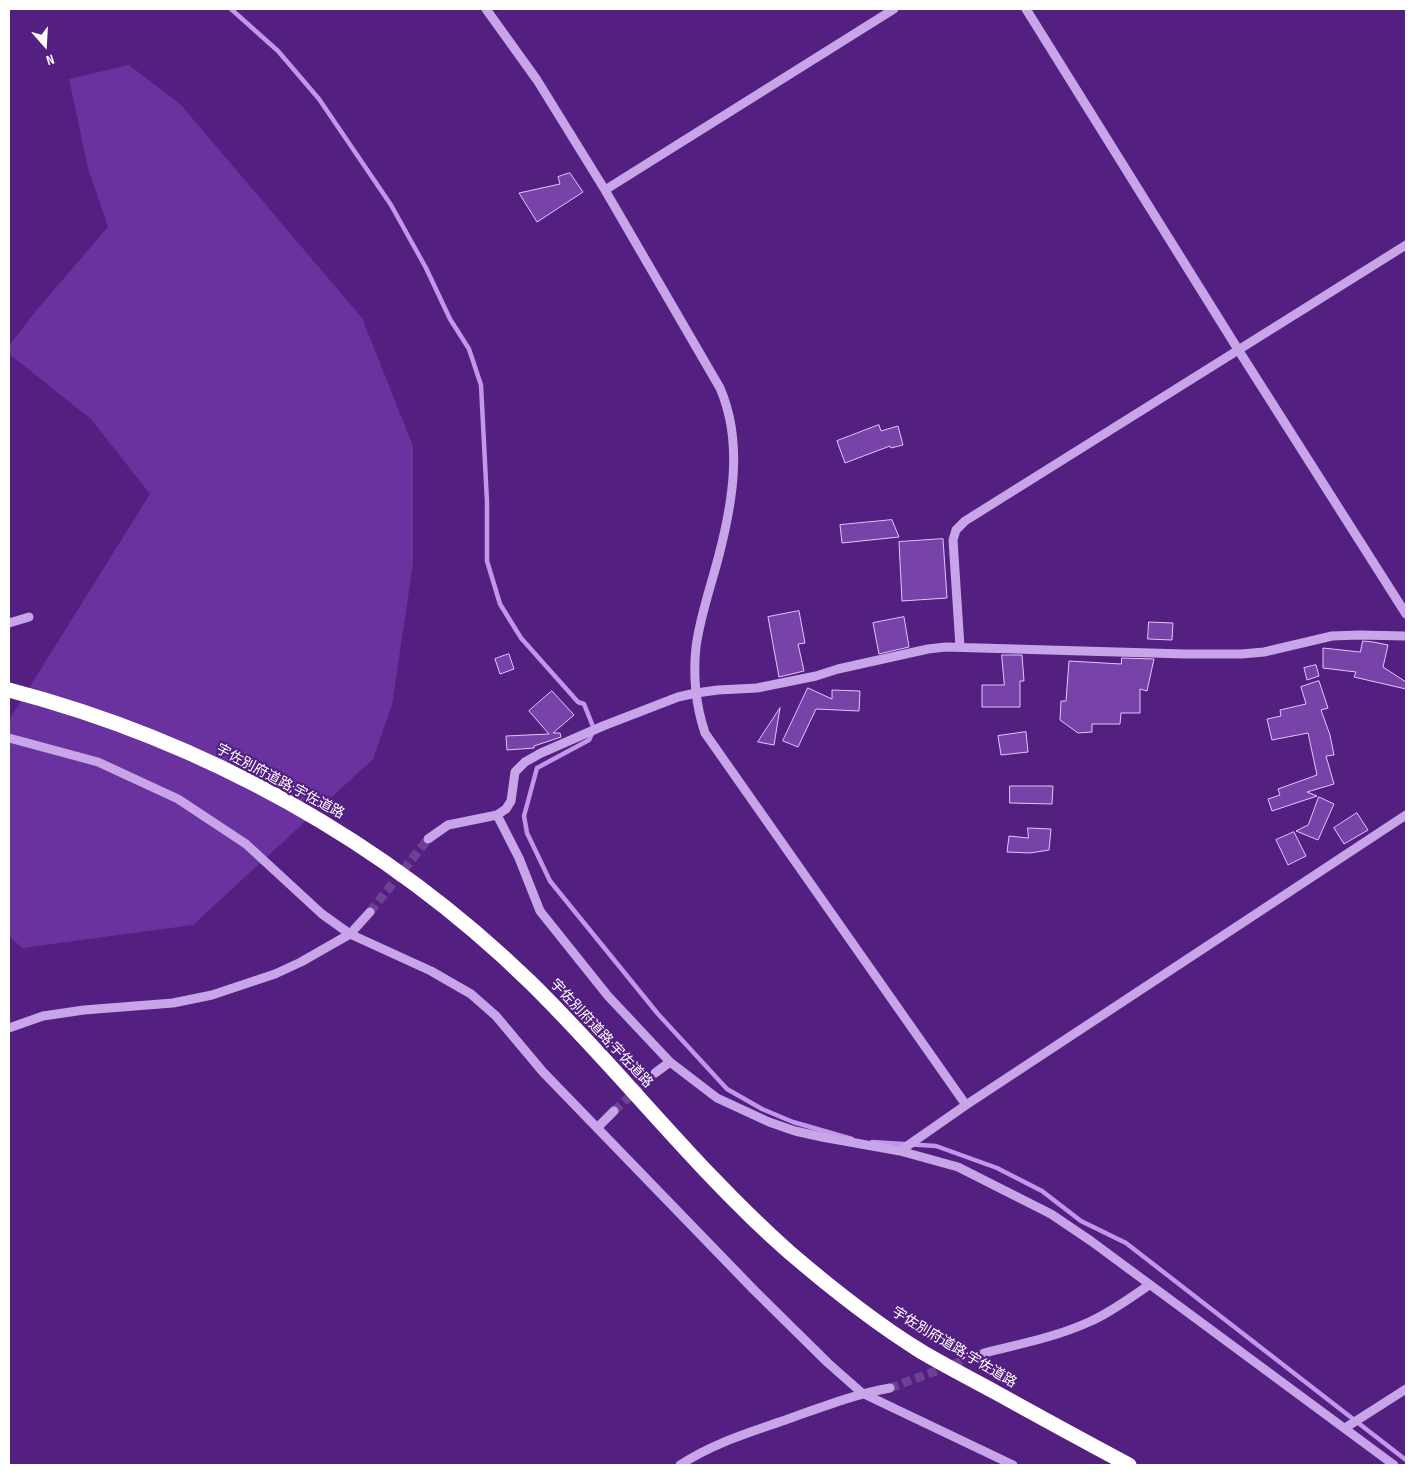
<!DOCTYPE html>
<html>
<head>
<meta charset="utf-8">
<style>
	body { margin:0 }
	#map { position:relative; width:1415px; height:1474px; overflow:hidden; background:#531f80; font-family:"Sofia Sans Condensed",sans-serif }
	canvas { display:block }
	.frame { position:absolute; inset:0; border:10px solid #fff; pointer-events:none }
	.north { position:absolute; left:20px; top:20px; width:50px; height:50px; -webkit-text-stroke:4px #531f80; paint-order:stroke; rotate:161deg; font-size:14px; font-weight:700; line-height:20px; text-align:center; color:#fff }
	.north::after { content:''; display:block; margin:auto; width:18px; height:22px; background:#fff; clip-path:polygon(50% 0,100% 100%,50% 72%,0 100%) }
</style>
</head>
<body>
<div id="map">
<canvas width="1415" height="1474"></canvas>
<div class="frame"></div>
<div class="north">N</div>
</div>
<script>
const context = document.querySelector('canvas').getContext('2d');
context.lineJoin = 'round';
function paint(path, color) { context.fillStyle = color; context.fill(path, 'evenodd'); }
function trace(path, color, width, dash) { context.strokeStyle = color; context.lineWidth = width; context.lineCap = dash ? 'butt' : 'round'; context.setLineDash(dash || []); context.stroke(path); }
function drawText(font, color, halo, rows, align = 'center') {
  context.font = font + ' "Sofia Sans Condensed","Noto Sans JP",sans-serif'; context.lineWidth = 4.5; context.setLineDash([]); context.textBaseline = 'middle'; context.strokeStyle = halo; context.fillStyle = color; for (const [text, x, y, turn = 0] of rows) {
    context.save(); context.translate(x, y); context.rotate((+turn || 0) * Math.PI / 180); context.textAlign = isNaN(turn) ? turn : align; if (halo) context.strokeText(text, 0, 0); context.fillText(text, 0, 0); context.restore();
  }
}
paint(new Path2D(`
	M129,65L181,105L362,318L413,446V564L392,705L373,759L193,925L22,948L9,936V720L150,494L91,419L9,354V346L35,312L108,227L88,168L69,79Z`), '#6a329e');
trace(new Path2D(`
	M231,9L278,51L319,99L391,205L426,268L450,319L469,349L481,385L487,502V561L500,604L521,638L578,702L584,704L594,729L589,740L537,768L524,816L527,833L550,881L658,1014L727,1089L762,1109L793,1122L852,1139
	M872,1142L936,1146L997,1168L1042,1191L1081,1221L1126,1243L1406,1460`), '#c197ea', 4.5);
const building = new Path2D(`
	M570,173L583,192L537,222L519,193L560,184L558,177Z
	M879,425L881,431L898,426L903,445L891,448L890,446L845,463L837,441Z
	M892,520L899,537L842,543L840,525Z
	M943,539L947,598L902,601L899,542Z
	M799,611L805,643L798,644L804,671L779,677L768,617Z
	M904,617L909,647L879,654L873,623Z
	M1149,622L1173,623L1172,640L1148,639Z
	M1363,641L1373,642L1388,645L1383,667L1406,682V689L1354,677L1356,672L1323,668V648L1360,652Z
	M509,654L514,669L500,674L495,659Z
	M1002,655H1022L1024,681H1020V707H982V685H1004Z
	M1122,658L1154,659L1147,691L1140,689V713H1121L1120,724H1092V732L1078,733L1060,720L1061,701H1066L1069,661L1121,664Z
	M1316,665L1319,676L1307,680L1304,668Z
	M1319,681L1328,708L1321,710L1330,735L1334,755L1326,756L1334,784L1307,792L1317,796L1272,811L1268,799L1280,795L1278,789L1317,775L1308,733L1272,740L1267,719L1281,716L1280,710L1306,704L1301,687Z
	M808,688L832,699V690L860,691L859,711L816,709L798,747L783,741Z
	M552,691L574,715L553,733H560L561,737L534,746V748L507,750L506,736L549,734L529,711Z
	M780,708L774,745L758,742Z
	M1026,732L1028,752L1001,755L998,736Z
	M1010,786H1053L1052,804L1010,803Z
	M1319,797L1334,804L1318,840L1296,831L1308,825Z
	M1357,813L1368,830L1344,844L1334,828Z
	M1028,828L1051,829L1049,850L1030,853L1007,852L1009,836L1028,838Z
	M1294,832L1306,856L1288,865L1276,840Z`);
paint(building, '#7843a8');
trace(building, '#e0c8f6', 1);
trace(new Path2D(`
	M370,912L428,839
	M614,1111L655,1073
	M890,1388L984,1353`), '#6d4193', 9, [9, 4.5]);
trace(new Path2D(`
	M486,9L537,80L605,190L720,388C743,441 733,501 719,555C711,586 700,616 696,647C693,675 696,706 705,733L966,1105
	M1026,9L1239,351L1406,614
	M605,190L894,9
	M9,623L29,617
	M960,647L953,540L956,530L965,521L1406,245
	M9,738L98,762L178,799L246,844L322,914L350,934L431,971L471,994L496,1016L543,1072L754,1290L828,1363L862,1393L1013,1465
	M497,815L519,858L540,911L608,996L670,1062L717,1098L769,1122L795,1131L822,1137L900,1151L958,1167L1051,1214L1091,1241L1394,1465
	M428,839L448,825L497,815L506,809L511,801L515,772L525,762L541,753L603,726L678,697L696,693L718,690L757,688L816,676L838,669L928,649L946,647L1185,654H1242L1264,652L1332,636L1359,635L1406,636
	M9,1028L43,1016L84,1010L173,1003L212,995L275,974L301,962L350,934L370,912
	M655,1073L670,1062
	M598,1127L614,1111
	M900,1151L966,1105L1406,815
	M984,1353C1020,1344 1056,1337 1089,1322C1110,1313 1130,1298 1149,1285
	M1345,1428L1406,1389
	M680,1465C713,1443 751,1432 788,1419C822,1407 855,1394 890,1388`), '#c8a4e8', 9);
trace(new Path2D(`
	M9,690C204,741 385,841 530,982C619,1069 695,1169 789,1252C831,1288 875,1323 922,1352C946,1366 971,1379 995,1392C1040,1417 1084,1441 1129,1465`), '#fff', 15);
drawText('14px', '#fff', '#531f80', [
	["宇佐別府道路;宇佐道路",280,782,28],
	["宇佐別府道路;宇佐道路",601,1034,47],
	["宇佐別府道路;宇佐道路",954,1348,31]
]);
</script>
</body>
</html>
